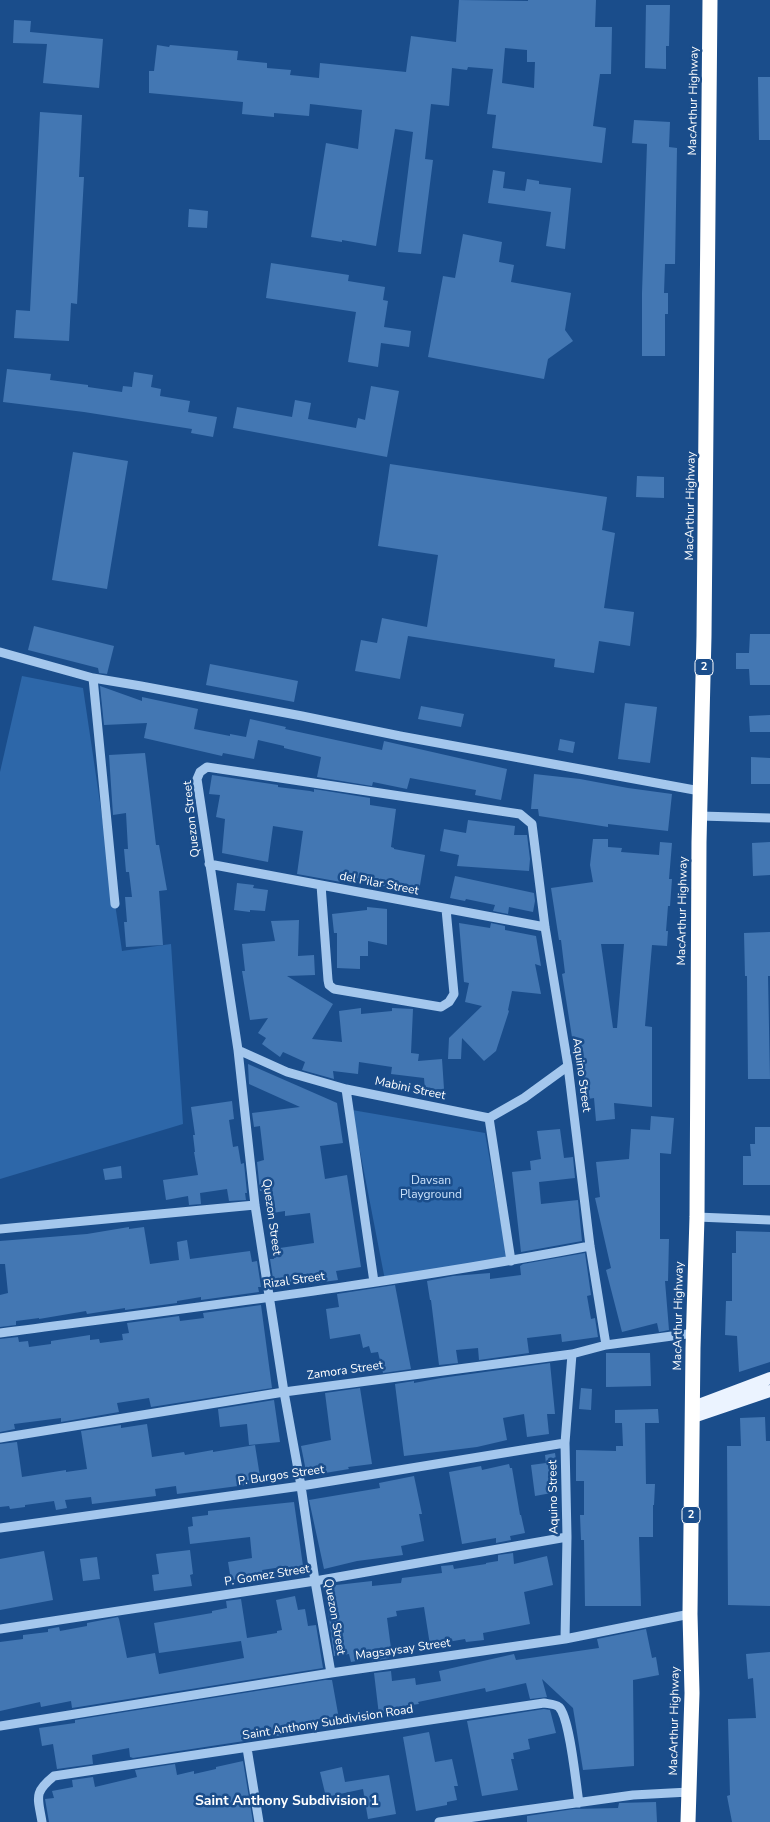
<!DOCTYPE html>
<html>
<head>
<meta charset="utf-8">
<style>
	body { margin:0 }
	canvas { display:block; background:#1a4d8b }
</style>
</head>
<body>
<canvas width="770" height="1822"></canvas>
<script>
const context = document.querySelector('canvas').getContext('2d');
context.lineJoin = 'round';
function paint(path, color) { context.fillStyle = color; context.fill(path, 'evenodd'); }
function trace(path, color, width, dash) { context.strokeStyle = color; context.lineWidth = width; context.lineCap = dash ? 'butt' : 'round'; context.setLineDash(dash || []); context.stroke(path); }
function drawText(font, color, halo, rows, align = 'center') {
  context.font = font + ' "Nunito Sans",sans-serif'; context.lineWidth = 5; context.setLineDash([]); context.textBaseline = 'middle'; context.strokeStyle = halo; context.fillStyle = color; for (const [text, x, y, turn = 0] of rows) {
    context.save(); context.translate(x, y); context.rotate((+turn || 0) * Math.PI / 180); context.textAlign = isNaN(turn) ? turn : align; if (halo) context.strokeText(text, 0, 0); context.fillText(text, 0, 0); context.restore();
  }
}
paint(new Path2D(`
	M22,676L83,688L122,951L171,944L183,1124L0,1179V772Z
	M352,1110L485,1133L508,1262L385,1280Z`), '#2d67a9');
paint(new Path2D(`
	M459,0L528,1V0H596L595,27H612L611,74H600L593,126L606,128L602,163L492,148L496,115L487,114L493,69L468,67L467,70L452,68L449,106L431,104L425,159L433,160L421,254L398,252L413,132L395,129L376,246L342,240V242L311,237L326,143L358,149L362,110L310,104L309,116L274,113V117L242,114L243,102L149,93V71H154L157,45L169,47L170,45L238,51L237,60L267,63V68L291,70L290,75L319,78L320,63L406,72L411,36L456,42ZM505,48L527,50V62H535L534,88L502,83Z
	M646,5H670L669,46H666V69L645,68Z
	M14,20L31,21L30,32L103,39L99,88L43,83L47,44L13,43Z
	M758,77H770V140H759Z
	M40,112L82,115L79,177H84L77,304L71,303L69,341L14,338L16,310L30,311Z
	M634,120L670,122L669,147L677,148L675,264H665L664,293H668V314H665V356H642V293L647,144L632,143Z
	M493,170L505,172L503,188L525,191L527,179L539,181V184L571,188L565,249L546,246L551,212L488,203Z
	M189,209L208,211L207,228L188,227Z
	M463,234L502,242L499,262L514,265L511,282L571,293L565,330L573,341L548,359L544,379L428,357L443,276L455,278Z
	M271,263L349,275L348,281L385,287L383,300L388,301L384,327L411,331L409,347L381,343L378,367L348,362L356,312L266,298Z
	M7,369L51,374L50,380L88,385V387L122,392L123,386L132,387L134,372L153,375L151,387L161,389L160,396L190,401L188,412L217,417L213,437L191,433L192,429L84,412L3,402Z
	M371,386L399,391L387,457L233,428L237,407L292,417L295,400L311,403L308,419L356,428L358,418L365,420Z
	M73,452L128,461L107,589L52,580Z
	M390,464L607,497L602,530L615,533L604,608L634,612L630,646L599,641L594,673L554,667L555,659L408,636L400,679L355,671L361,640L377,643L382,618L427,627L438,555L378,546Z
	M637,476L664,477V498L636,497Z
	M34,626L114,646L107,674L99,673L98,668L28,650Z
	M750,634H770V685H750L749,669H736V653H749Z
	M210,664L298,681L294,702L206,685Z
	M100,686L142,701V697L198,709L194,729L230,736V734L246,737L250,719L286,727L285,729L382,750L384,741L507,769L501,800L475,795L476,790L410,778L407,789L373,782L372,786L317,777L321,757L284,748V746L258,740L254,759L223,753L222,756L144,738L147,723L104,725Z
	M625,703L657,707L650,763L618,759Z
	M421,706L464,714L461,727L418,719Z
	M770,715V732H750L749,716Z
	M560,739L575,742L573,753L558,750Z
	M145,753L156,845H159L167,890L159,891L163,945L126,947L124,922H127L125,897H132L129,872H126L124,849H128L126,813L113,815L109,755Z
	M751,757L770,758V784H751Z
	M534,774L580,779L628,788L672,794L668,831L608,824V827L539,816L538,809H531Z
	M212,775L278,785V787L310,791L314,792V789L370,798V805L396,809L391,847L394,848V849L425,855L419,891L376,885V881L356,878L355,880L342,878L341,882L297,874L303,831L273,826L268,862L222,853L225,819L216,817L220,795L209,794Z
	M468,820L515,826L514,835H527L530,859L529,871L457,866L459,855L440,851L444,829L466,833Z
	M593,839H608V847L622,848L621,852L659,855L660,842L672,843L669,879H672L670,906H668L666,931H668L667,946L652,945L645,1026L652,1027V1107L614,1103L615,1119L596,1121L594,1098L582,1100L562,974L565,973L561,940H559L551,888L593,882L590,865ZM601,944H624L617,1028H613Z
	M770,842V875L753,876L752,843Z
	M455,876L534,893L535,901L533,912L509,907L508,914L493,911L495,905L466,899L465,901L450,898Z
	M237,883L254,885L253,888L268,890L265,911L250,910V912L234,910Z
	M367,907L387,909V945L368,941V956H360V969L337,968V933H334L332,914L367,910Z
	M299,920L298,956L314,955L315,975L287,976L333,1004L312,1039L342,1042L339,1011L361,1008V1014L392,1011V1008L413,1009L411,1053L419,1054L418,1061L442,1059L444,1089L425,1090L424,1078L391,1074L392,1067L359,1062L358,1074L333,1071L334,1079L302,1070L305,1062L283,1052L280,1057L262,1044L266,1038L258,1033L268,1018L250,1020L242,971H245L242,944L275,941L271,921Z
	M459,923L490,928L491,923L505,926V930L536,936L541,966L535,964L541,994L512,991L508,1010L509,1011L496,1051L484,1061L462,1038L461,1059H448L449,1038L482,1006L465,1002L469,983L464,982Z
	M770,932V976H768L770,1079H748L747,976H745L744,933Z
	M248,1064L337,1103L343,1143L320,1146L325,1179L347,1175L361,1267L336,1271L338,1280L300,1285L299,1281L274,1285L270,1259H274L273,1249L314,1243L310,1213L285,1216V1211L272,1213L269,1190L260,1191L257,1162L264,1160L260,1126L254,1127L252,1113L300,1107L249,1084Z
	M232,1101L234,1119L229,1120L233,1147L238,1146L241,1164L244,1163L247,1193H245L246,1200L229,1201L227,1189L200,1193L201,1204L189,1205L188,1196L166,1200L163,1180L198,1175L194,1152H195L193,1135H195L191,1107Z
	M651,1116L674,1118L671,1154L660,1153V1239H669L668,1281H665L669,1330L659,1332L657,1323L622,1332L606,1270L611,1268L595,1198L600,1197L596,1162L629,1159L631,1129L650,1130Z
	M755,1127H770V1185H743V1156H751L750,1144H755Z
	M560,1129L564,1158L573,1157L575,1178L539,1182L541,1204L578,1200L582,1241L521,1252L512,1172L531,1170L530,1161L541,1159L537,1131Z
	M121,1166L122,1178L105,1180L103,1169Z
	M129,1227V1229L144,1227L150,1264L179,1260L177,1242L187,1240L190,1259L250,1251L252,1262L257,1261L261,1287H258L259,1292L201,1300V1297L177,1301V1303L125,1310V1308L87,1314L86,1311L39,1319V1318L16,1321V1325L0,1327V1295L8,1293L5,1264H0V1241L87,1234Z
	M736,1231L770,1232V1362L739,1372L737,1336L725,1335L726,1301H732V1253H736Z
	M585,1253L591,1295L587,1296L591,1319L595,1318L598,1337L562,1342L561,1334L527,1338L529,1353L479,1360L478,1348L456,1350L458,1363L439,1365L431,1300H430L427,1281L453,1276L490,1273V1279L521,1275L520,1266L523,1264Z
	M395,1285L411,1369L383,1373L378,1352L371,1353L369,1346L363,1348L360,1334L330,1339L326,1309L339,1307L337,1294Z
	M261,1305L272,1388L151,1407L149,1398L117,1403L119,1412L61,1422V1418L14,1424L15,1429L0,1432V1339L18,1337L19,1342L28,1341L29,1347L51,1344V1341L90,1335V1340L99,1339L100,1343L123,1340L122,1334L129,1333L127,1323L179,1316L180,1321L204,1318L203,1313Z
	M606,1353H650L651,1386L606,1387Z
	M550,1363L555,1414H547L549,1434L527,1437L524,1414L503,1418L507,1440L477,1447L404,1456L395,1384L414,1381V1383L441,1378Z
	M360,1388L372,1464L348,1467L349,1469L307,1476L301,1446L331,1440L325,1393Z
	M581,1388L592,1389L591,1410L579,1409Z
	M274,1400L280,1442L249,1445L247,1424L220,1427L218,1409Z
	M658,1409L659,1423H645L646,1484H655L654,1505H653V1537H639L641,1606H585L584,1540H581L580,1515H584V1481H576V1450L616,1451V1446H623L622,1423H615V1410Z
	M765,1417L766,1441H770V1606L728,1605L727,1446H741L740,1418Z
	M147,1424L152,1457L184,1452L185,1455L213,1450V1452L255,1445L261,1483L177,1494L176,1486L155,1489L156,1496L92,1504L91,1497L65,1500L67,1508L56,1510L54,1501L25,1505V1507L10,1509L9,1506L0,1507V1444L17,1442L22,1477L66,1470V1472L87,1469L81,1431L121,1425V1428Z
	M555,1453L557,1467H553L557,1492L535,1496L531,1465L546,1463L545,1455Z
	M509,1464L510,1468H512L520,1515H521L525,1533L510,1536L511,1540L496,1543V1538L462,1544L449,1472L481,1466L482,1470Z
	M414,1476L422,1514H419L424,1541L401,1546L403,1555L357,1561L324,1569L309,1500L380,1488L379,1483Z
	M294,1502L304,1573L290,1575L288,1566L262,1570L263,1575L231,1580L228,1562L252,1558L250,1537L190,1544L188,1527L193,1526L192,1517L208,1515V1511Z
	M190,1550L193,1574L190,1575L192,1586L154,1591L152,1575L159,1574L156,1554Z
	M44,1551L53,1600L0,1610V1559Z
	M513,1553L514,1564L547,1556L553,1585L524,1592L530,1624L483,1633L484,1640L466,1642L465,1639L430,1645L424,1607L396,1611L397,1616L387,1618L392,1656H389V1658L372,1661V1658L351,1662L349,1654L334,1656L325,1588H328V1586L372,1581V1586L401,1583L402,1578L442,1573L441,1566L453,1565L454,1569L486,1564V1563L498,1561V1555Z
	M97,1557L100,1579L83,1581L80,1559Z
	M295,1596L298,1610L305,1609L308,1626L316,1625L323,1668L72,1708L71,1701L41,1707L40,1702L0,1711V1642L23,1639V1635L48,1632V1629L59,1627L60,1631L87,1626V1623L118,1617L119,1619L127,1658L155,1653L159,1674L244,1658L241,1641L159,1653L154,1623L212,1613V1611L227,1608L226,1601L241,1599L247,1638L277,1633V1631L282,1630L276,1600Z
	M646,1629L652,1658L656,1657L659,1675L633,1680L634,1766L583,1770L573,1708L542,1679L547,1697L530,1699L526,1683L486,1692L485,1688L418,1702L419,1704L395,1707L396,1712L379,1715L374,1673L391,1671L392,1681L415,1678L416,1685L441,1681L439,1671L514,1654L516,1660L599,1648L597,1639Z
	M770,1652V1822H732L727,1796L730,1795L728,1719L756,1718L753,1678L748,1679L746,1654Z
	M325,1680H332L339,1719L317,1722V1726L297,1729V1731L290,1732V1734L133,1758L130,1757L129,1748L92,1755L93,1764L57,1769L53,1744L42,1746L39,1728L75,1723V1720Z
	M544,1709L550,1710L556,1733L528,1739L530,1749L513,1753L514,1759H511L518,1790L482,1796L467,1721Z
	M429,1732L435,1762L452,1759L458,1786H454L457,1800L447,1802V1805L416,1811L403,1737Z
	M243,1761L253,1822H49L45,1799L54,1798L52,1791L73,1787L72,1780L93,1777L95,1787L137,1777L135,1770L175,1764L177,1775L194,1771V1774L216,1769V1767Z
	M342,1767L345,1782L389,1775L396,1814L368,1819L363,1789L326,1797L320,1772Z
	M656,1802L657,1822H527V1816L574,1809L618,1808L619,1803Z`), '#4377b3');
trace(new Path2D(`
	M0,652L93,678L141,686L302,716L400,736L700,791
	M93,678L115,904
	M700,816L770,818
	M209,864L545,927
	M321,885L328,980L329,985L334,989L441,1007L449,1002L454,994L446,909
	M238,1050L287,1072L346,1089L489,1118L524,1098L568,1066
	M346,1089L374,1282
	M489,1118L511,1261
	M697,1217L770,1220
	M0,1229L255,1205
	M0,1333C197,1307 395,1283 590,1246
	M0,1438L284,1392L572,1354L606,1345L694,1333
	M0,1528L301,1486L565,1443
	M0,1629L315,1581L567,1537
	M565,1639L567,1537L565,1443L572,1354
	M331,1673L315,1581L301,1486L284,1392L255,1205L238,1050L197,779L200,772L207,767L520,814L532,824L545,927L568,1066L590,1246L606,1345
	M0,1726L331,1673L565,1639L690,1614
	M247,1748L259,1822
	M42,1822C38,1797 33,1793 54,1776L544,1703C549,1704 555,1704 559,1707C570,1718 576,1785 579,1803
	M439,1822L633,1795L689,1792`), '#a4c7ed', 9);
trace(new Path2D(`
	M693,1407L770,1378
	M693,1417L770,1391`), '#ebf3ff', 12);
trace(new Path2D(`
	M688,1822L692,1693L690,1614L693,1348L697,1217L699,842L704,636L710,0`), '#fff', 15);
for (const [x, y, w] of [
	[704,667,18],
	[691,1515,18]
]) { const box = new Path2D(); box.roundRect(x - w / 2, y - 8.5, w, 17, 4); context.fillStyle = '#1a4d8b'; context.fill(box); trace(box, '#fff', 1); }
drawText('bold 11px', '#fff', null, [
	["2",704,667],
	["2",691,1515]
]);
drawText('12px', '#fff', '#1a4d8b', [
	["MacArthur Highway",694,101,-89],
	["MacArthur Highway",691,506,-89],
	["Quezon Street",192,819,-96],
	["del Pilar Street",379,884,11],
	["MacArthur Highway",683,911,-89],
	["Aquino Street",581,1075,82],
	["Mabini Street",410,1089,12],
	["Quezon Street",271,1217,82],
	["Rizal Street",294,1281,-8],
	["MacArthur Highway",679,1316,-89],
	["Zamora Street",345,1371,-8],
	["P. Burgos Street",281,1476,-8],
	["Aquino Street",554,1497,-91],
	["P. Gomez Street",267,1576,-9],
	["Quezon Street",334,1617,80],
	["Magsaysay Street",403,1650,-8],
	["MacArthur Highway",675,1721,-89],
	["Saint Anthony Subdivision Road",328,1723,-9]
]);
drawText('12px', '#cae1fa', '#1a4d8b', [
	["Davsan",431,1181],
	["Playground",431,1195]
]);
drawText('bold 14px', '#fff', '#1a4d8b', [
	["Saint Anthony Subdivision 1",287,1802]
]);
</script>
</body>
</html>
